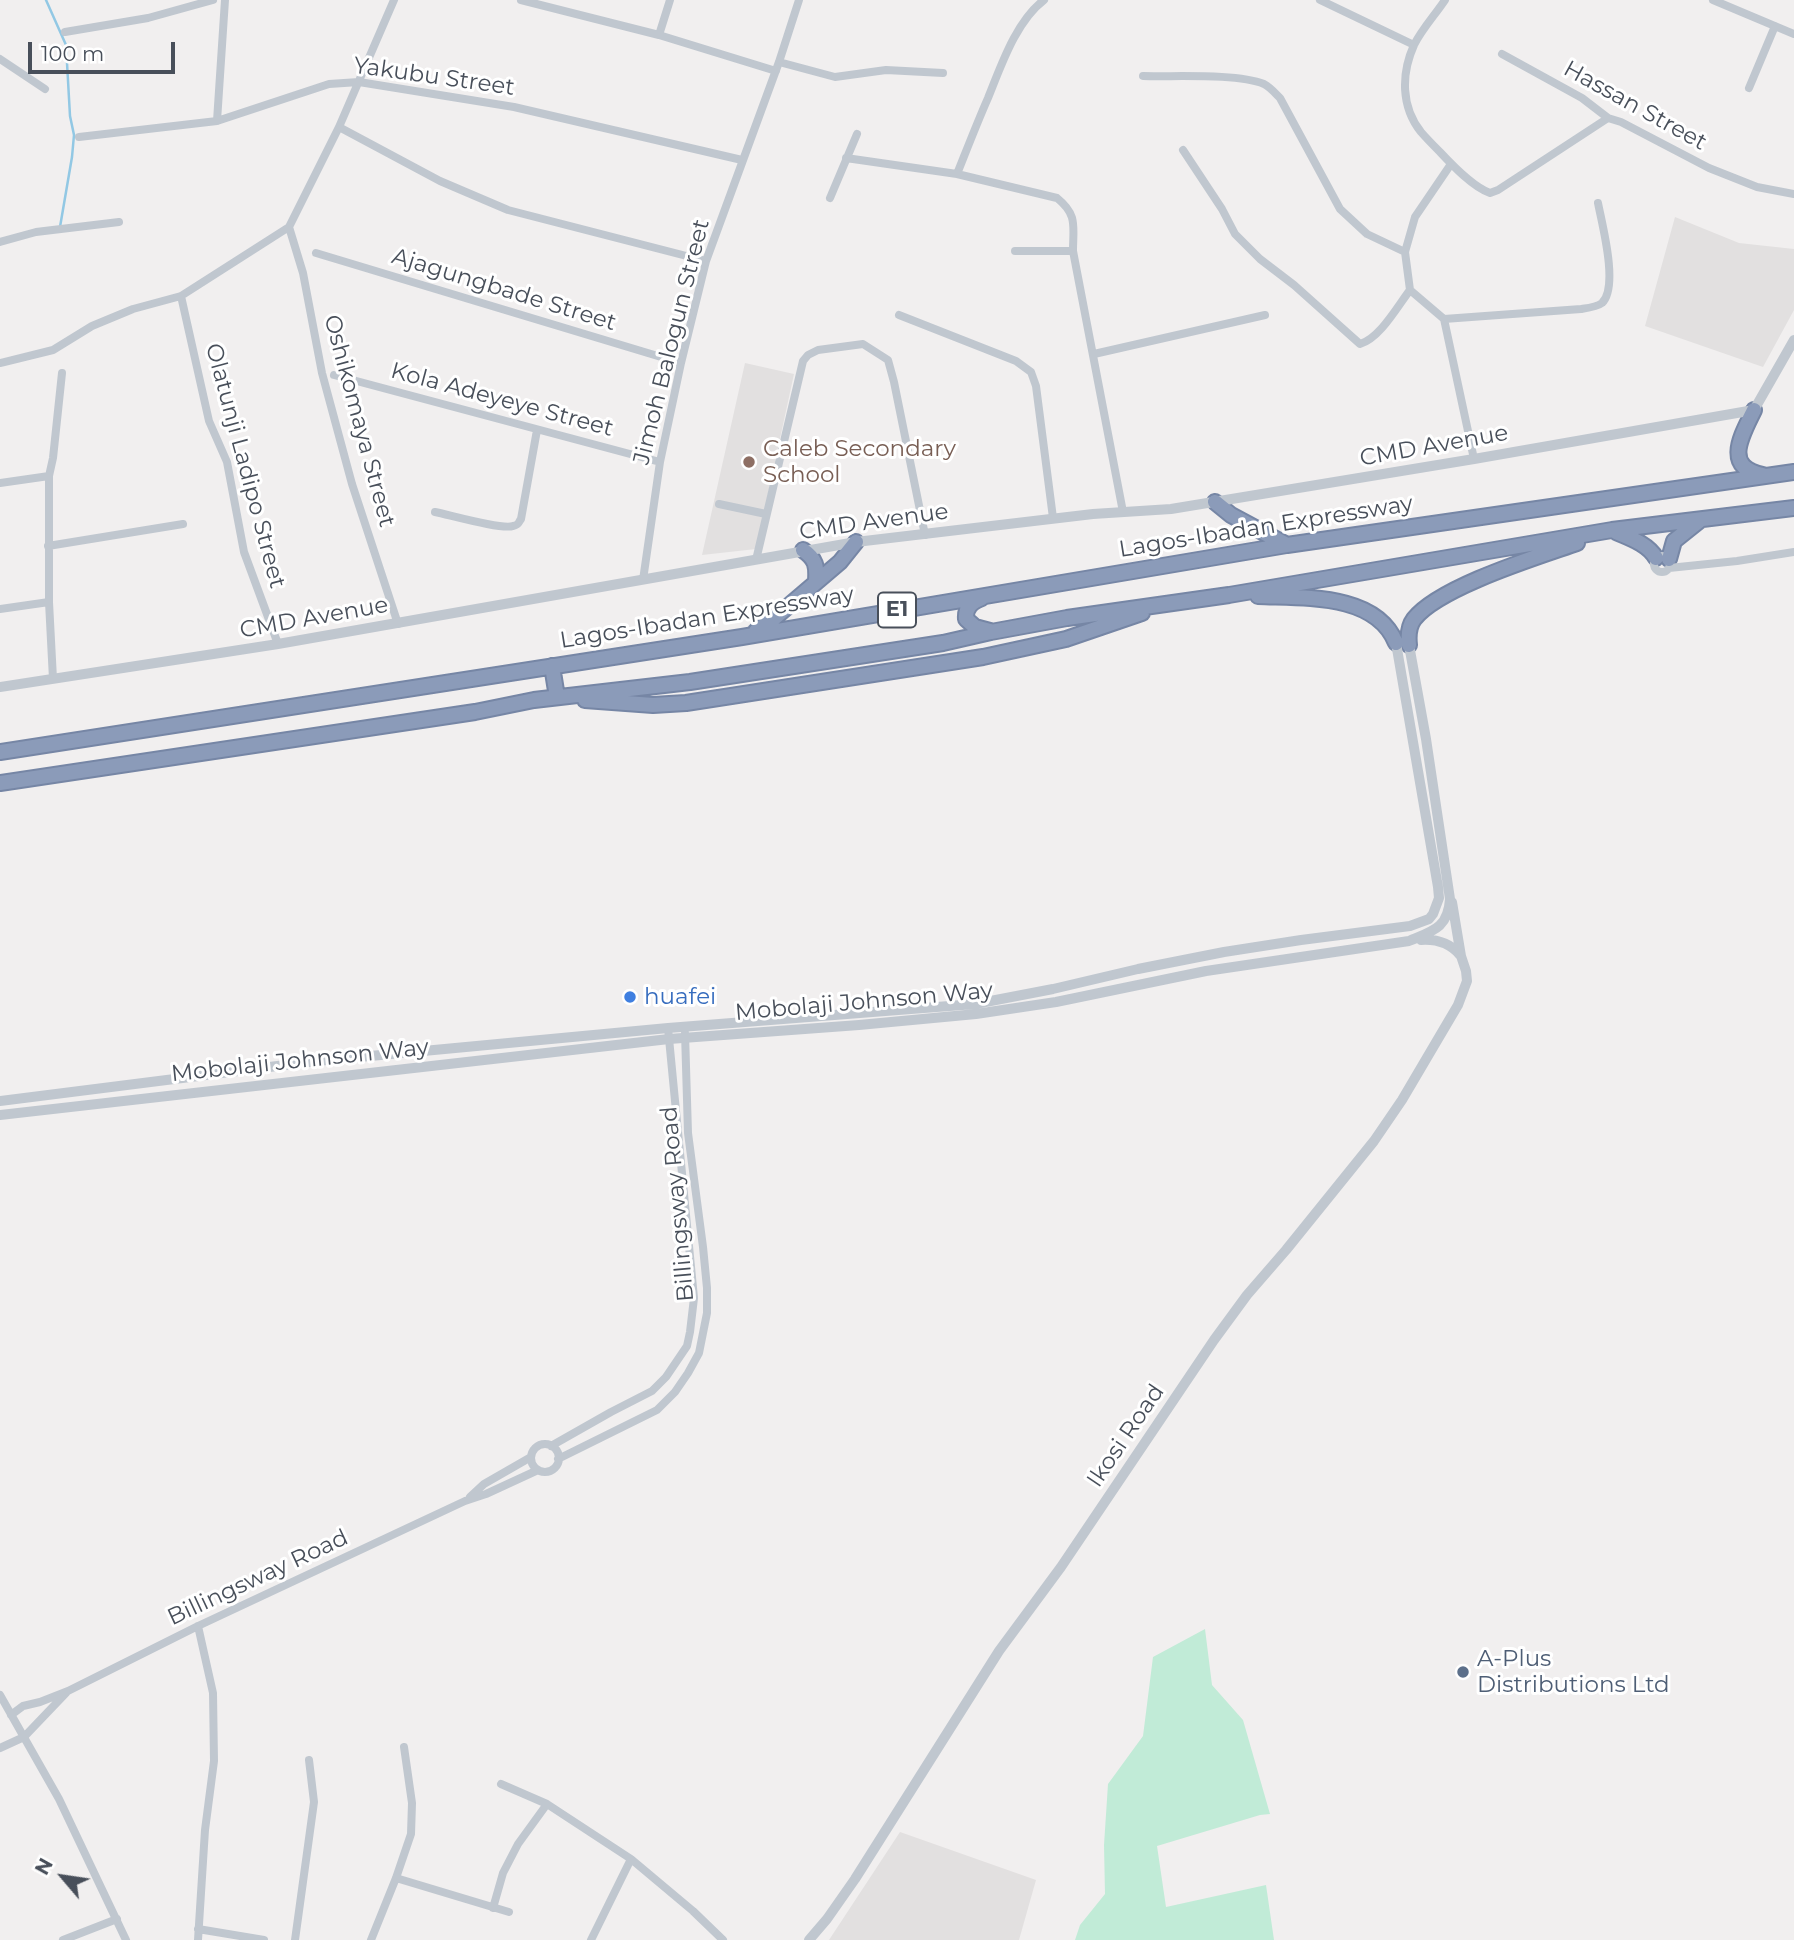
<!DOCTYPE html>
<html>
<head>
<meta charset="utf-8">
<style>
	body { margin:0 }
	#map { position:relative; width:1794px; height:1940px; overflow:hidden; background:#f1efef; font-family:Montserrat,sans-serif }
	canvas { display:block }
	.north { position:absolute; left:28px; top:1842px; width:70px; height:70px; -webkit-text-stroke:5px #fff; paint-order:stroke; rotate:299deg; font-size:19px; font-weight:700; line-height:28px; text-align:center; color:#484f5a }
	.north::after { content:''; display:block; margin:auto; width:24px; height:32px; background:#484f5a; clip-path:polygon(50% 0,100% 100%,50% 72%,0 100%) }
	.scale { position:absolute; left:28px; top:42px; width:147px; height:32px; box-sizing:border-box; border:4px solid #484f5a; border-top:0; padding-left:9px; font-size:21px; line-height:24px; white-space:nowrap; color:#484f5a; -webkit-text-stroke:5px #fff; paint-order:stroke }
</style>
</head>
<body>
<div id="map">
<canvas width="1794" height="1940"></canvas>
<div class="north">N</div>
<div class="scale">100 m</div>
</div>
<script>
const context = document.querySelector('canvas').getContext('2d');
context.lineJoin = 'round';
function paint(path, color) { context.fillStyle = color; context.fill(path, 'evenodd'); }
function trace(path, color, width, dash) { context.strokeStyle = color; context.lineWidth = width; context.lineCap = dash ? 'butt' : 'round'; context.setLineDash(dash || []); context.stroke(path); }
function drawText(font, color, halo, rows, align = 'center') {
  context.font = font + ' Montserrat,sans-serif'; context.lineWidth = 6; context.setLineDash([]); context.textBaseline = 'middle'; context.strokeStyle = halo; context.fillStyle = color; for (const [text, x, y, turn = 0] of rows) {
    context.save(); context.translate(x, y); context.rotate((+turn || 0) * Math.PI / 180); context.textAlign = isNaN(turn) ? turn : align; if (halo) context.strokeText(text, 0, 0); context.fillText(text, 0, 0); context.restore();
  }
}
paint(new Path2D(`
	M1675,217L1739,243L1794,249V310L1763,367L1645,326Z
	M745,363L794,374L756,549L702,555Z
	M900,1832L1036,1880L1019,1940H829Z`), '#e2e0e0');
paint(new Path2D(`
	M1205,1629L1212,1685L1243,1720L1270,1814L1260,1815L1157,1846L1166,1907L1266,1885L1274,1940H1075L1080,1925L1105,1894L1104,1845L1108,1784L1143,1736L1153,1657Z`), '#c1ebd7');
trace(new Path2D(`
	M46,0L66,45L70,116L74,135L72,157L60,227`), '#92c8e4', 2.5);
const motorway = new Path2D(`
	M1754,410C1742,435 1722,467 1763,475
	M1215,502L1231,515L1285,544
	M1616,532C1630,538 1648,544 1656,558
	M803,550C816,559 817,566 816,581
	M1669,559L1674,541L1699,521
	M1258,596C1304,598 1376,593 1396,643
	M982,598C972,602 965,607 966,619L975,627L990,631
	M756,631L772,620L840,562L856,542
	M1409,645C1408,636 1408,627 1414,619C1439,587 1537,557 1577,543
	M552,666L557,697
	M585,700L653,705L686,703L983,657L1066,639L1142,613
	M0,752L742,637L1287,545L1794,472
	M0,783L475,712L534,700L690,682L943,643L991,632L1067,618L1229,595L1612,530L1794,508`);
trace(motorway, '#7686a5', 18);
trace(new Path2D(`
	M521,0L659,35L776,71
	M1320,0L1414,45
	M1445,0C1435,15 1422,29 1414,45C1401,74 1401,107 1421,132C1427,139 1434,146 1440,152C1453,166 1473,187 1490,193L1498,190L1608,118
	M1713,0L1794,34
	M65,32L148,18L213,0
	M659,35L670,0
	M1502,54L1582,98L1608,118L1621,122L1709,168L1757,187L1794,194
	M0,59L45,89
	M779,62L835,77L886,70L943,73
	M1143,76C1174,77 1237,73 1264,84C1270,87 1275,93 1280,98L1340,209L1367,234L1405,252
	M1749,88L1775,26
	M217,121L225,0
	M339,127L440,181L508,210L706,261
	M79,137L217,121L329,84L359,82L514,107L742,160
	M1183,150L1222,209L1235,234L1260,259L1294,285L1360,344C1380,338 1397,307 1410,290
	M846,158L957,174L1057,198C1078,215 1073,226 1073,251L1123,512
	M957,174C967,149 977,123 988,98C1001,66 1016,21 1044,0
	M830,198L857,134
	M289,227L303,273L322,373L352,484L398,624
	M0,242L36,232L119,222
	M1015,251H1073
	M316,253L681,363
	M181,296L209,421L227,462L244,552L278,644
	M899,315L1016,361L1031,372L1036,386L1053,518
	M1444,319L1581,309C1588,308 1597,307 1602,303C1619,287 1602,224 1598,203
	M1444,319L1410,290L1405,252L1415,217L1451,164
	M1444,319L1474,459
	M1094,354L1265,315
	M0,363L53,350L92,326L133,309L181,296L289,227L339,127L394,0
	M334,375L660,462
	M0,483L49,476
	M719,504L766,514
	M435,512C450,515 502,530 513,526C519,525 518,523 521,519L537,430
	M48,546L183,524
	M1654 564a8 8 0 1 1 16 0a8 8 0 1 1-16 0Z
	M756,560L803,361L808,355L818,350L863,344L888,360L894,382L925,535
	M1669,568L1737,561L1794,552
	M643,580L660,462L681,363L706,261L779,62L799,0
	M0,609L49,602
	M53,679L49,602V476L53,458L62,373
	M531 1458a14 14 0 1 1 28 0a14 14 0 1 1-28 0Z
	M551,1446L611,1412L652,1391L666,1377L687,1346L690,1332L694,1298L668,1028
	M558,1459L657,1410L675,1392L688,1373L699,1353L707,1313V1288L703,1247L688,1133L685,1033
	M470,1497L484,1484L531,1457
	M198,1626L213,1693L214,1761L205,1830L198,1940
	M0,1695L59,1799L126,1940
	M11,1715L23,1706L40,1702L68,1691L198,1626L465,1501L486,1494L538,1470
	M0,1748L24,1737L66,1693
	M501,1784L547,1804L631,1859L693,1911L723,1940
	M396,1878L509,1912
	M493,1908L503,1873L518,1844L547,1804
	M198,1929L264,1940
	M63,1940L117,1919
	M295,1940L314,1802L309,1760
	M371,1940L396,1878L411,1834L412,1803L404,1747
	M591,1940L631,1859`), '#c0c7cf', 8);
trace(new Path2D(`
	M0,687L278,644L856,542L1093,514L1171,509L1474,459L1754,410L1794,340
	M1421,940C1437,939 1450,943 1460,955
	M0,1101L317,1061L668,1028L975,1004L1053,989L1138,969L1224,952L1301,940L1410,926L1429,919L1433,914L1439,898L1438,887L1396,643
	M0,1115L669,1039L859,1025L976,1014L1056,1002L1206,971L1409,941C1433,931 1448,928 1450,899L1426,739L1409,645
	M809,1940L827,1919L855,1879L999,1651L1061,1567L1214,1340L1247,1295L1286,1250L1374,1141L1402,1100L1458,1005L1467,981L1466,971L1461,956L1452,902`), '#c0c7cf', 10);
trace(motorway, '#8b9bb9', 14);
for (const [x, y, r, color] of [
	[749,462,7,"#8d6e63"],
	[630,997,7,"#3f7fe0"],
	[1463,1672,7,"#5c6f8a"]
]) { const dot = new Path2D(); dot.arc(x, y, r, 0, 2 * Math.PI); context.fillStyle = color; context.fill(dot); trace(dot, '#fff', 2.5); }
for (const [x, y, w] of [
	[897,610,38]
]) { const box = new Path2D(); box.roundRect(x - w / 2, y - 17.5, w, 35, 5); context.fillStyle = '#fff'; context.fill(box); trace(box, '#484f5a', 2); }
drawText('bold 21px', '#484f5a', null, [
	["E1",897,610]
]);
drawText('23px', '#484f5a', '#fff', [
	["Yakubu Street",434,77,8],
	["Hassan Street",1635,106,29],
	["Ajagungbade Street",504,290,17],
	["Jimoh Balogun Street",672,342,-76],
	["Kola Adeyeye Street",502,400,15],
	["Oshikomaya Street",359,421,75],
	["CMD Avenue",1434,446,-10],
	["Olatunji Ladipo Street",245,466,75],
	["CMD Avenue",874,522,-8],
	["Lagos-Ibadan Expressway",1266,527,-9],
	["CMD Avenue",314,618,-10],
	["Lagos-Ibadan Expressway",707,618,-9],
	["Mobolaji Johnson Way",864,1002,-5],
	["Mobolaji Johnson Way",300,1061,-6],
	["Billingsway Road",678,1204,-95],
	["Ikosi Road",1126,1436,-56],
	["Billingsway Road",258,1578,-25]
]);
drawText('23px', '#785e54', '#fff', [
	["Caleb Secondary",763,449],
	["School",763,475]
], 'left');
drawText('23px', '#366cbe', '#fff', [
	["huafei",644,997]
], 'left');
drawText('23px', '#4e5e75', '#fff', [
	["A-Plus",1477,1659],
	["Distributions Ltd",1477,1685]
], 'left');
</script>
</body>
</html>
